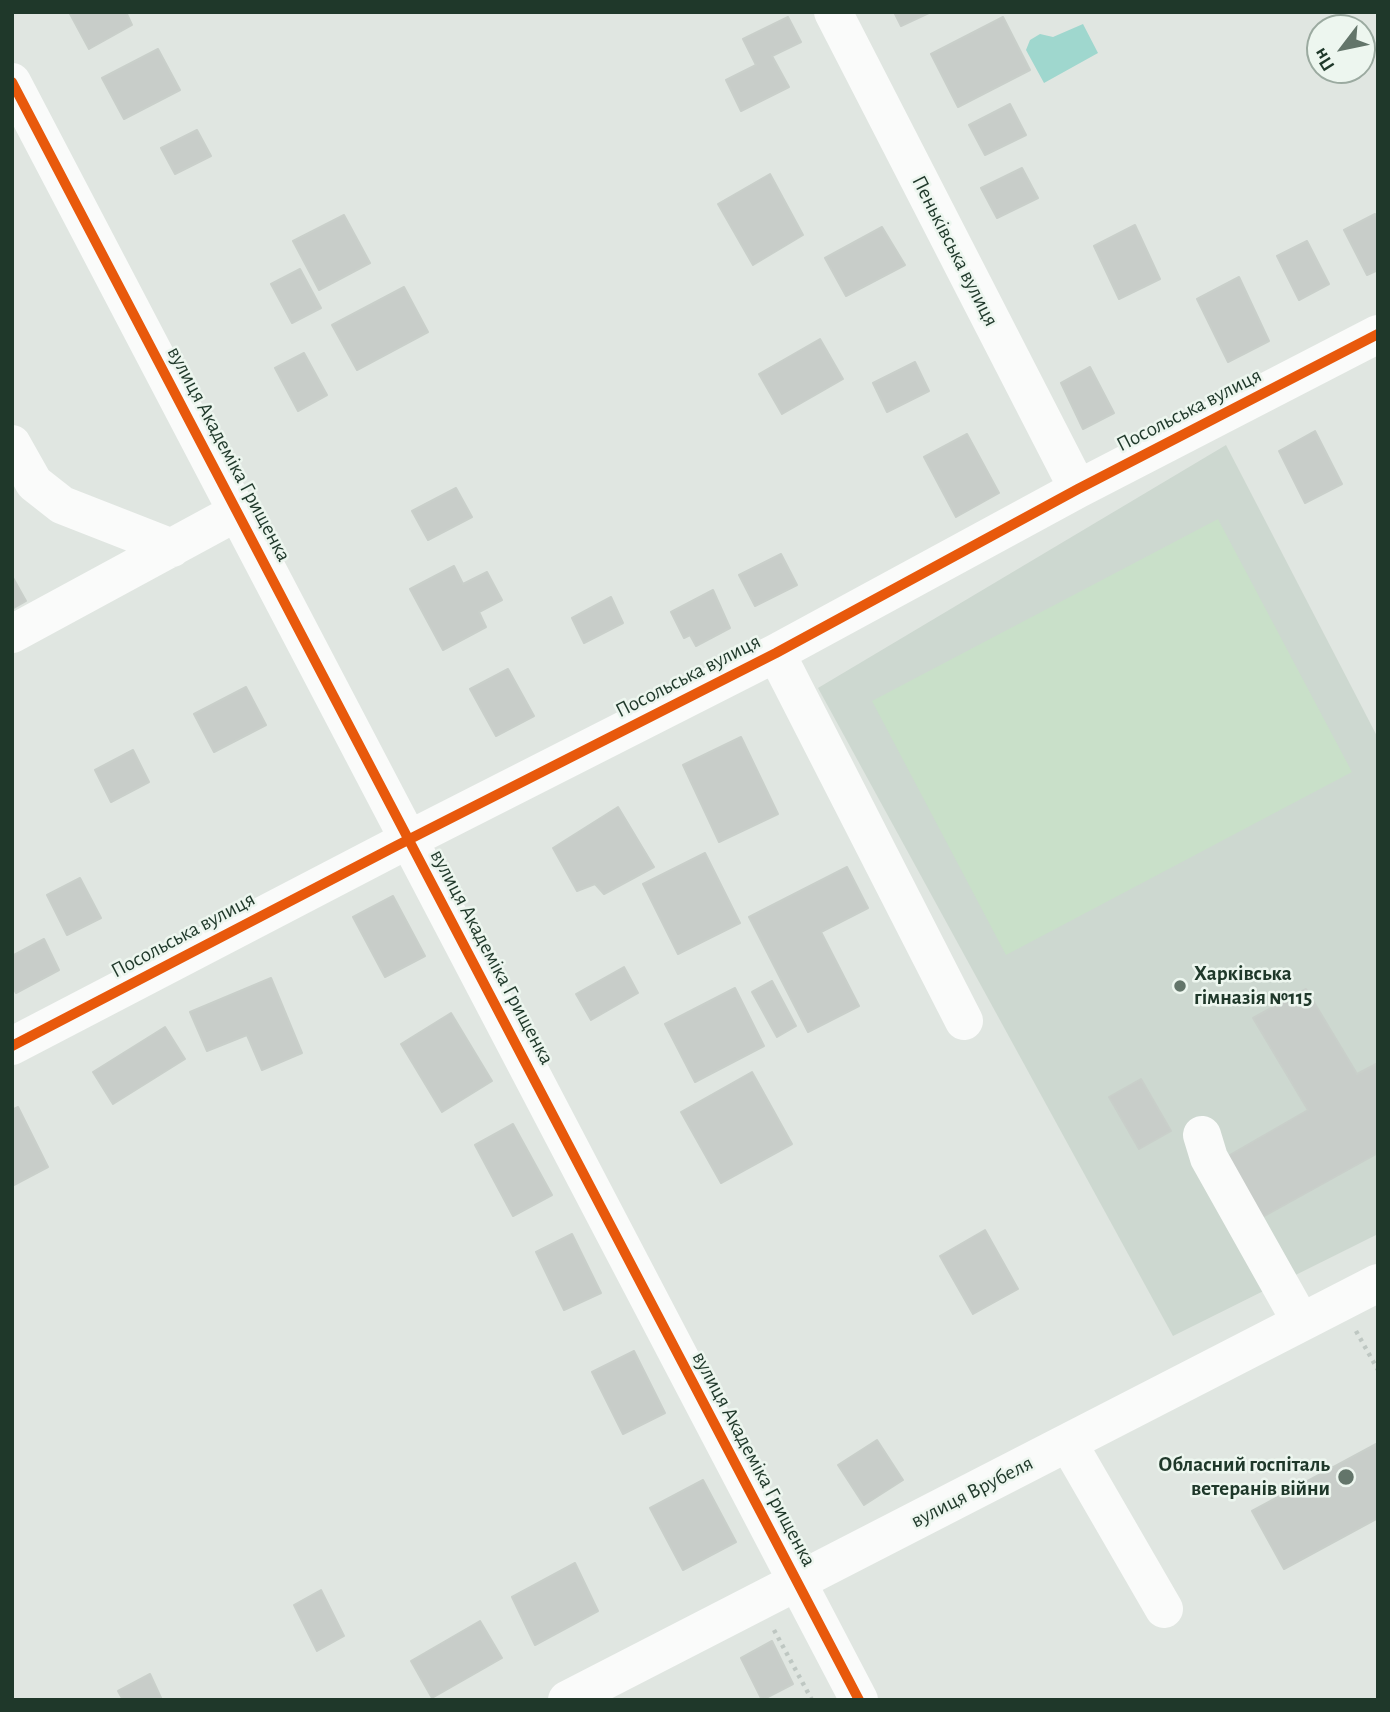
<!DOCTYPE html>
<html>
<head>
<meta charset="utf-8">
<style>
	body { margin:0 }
	#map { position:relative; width:1390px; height:1712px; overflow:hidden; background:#e0e6e1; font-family:"Alegreya Sans",sans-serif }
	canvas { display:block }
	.frame { position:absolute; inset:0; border:14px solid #1f382a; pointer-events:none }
	.north { position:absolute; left:1306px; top:14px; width:70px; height:70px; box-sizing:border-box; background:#edf6ef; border:2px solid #9baaa0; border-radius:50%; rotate:238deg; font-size:19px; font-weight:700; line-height:28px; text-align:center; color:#1f382a }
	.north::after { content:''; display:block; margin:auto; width:24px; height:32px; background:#63756a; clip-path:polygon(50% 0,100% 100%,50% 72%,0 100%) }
</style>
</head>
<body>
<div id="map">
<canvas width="1390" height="1712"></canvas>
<div class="frame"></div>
<div class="north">Пн</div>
</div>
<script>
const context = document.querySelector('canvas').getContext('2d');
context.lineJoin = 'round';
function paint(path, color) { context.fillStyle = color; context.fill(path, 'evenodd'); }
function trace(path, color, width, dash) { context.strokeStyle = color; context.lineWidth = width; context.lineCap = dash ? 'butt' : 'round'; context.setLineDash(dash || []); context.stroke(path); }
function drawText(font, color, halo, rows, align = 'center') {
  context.font = font + ' "Alegreya Sans",sans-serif'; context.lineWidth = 5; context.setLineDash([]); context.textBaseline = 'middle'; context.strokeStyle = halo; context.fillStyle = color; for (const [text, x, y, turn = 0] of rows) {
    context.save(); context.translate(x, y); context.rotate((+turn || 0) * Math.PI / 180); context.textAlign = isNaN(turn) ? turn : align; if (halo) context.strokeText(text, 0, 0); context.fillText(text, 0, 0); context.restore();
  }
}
paint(new Path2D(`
	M1226,445L1378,738V1234L1173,1336L818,688Z`), '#cdd8d0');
paint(new Path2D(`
	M1218,519L1352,772L1006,955L872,701Z`), '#c9e0c9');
paint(new Path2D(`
	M1083,24L1098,53L1044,83L1026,50L1030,40L1040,34L1053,37Z`), '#9fd7ce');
const building = new Path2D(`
	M69,12H126L132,25L89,49Z
	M894,12H931L901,26Z
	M788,17L801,42L772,56L789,87L741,111L726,80L756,65L743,39Z
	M1003,17L1030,70L958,107L931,54Z
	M158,49L180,90L124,119L102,78Z
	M1010,104L1026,135L985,155L969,125Z
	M197,130L211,156L175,174L161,148Z
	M1022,168L1038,198L997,218L981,188Z
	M770,174L803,235L753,265L718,204Z
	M1375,214L1378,220V270L1367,275L1344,230Z
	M344,215L370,263L319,290L293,241Z
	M1135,225L1160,279L1119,299L1094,246Z
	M882,227L905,265L846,296L825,258Z
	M1307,241L1329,284L1299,300L1277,256Z
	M300,269L321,308L292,323L271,284Z
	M1239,277L1269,341L1228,362L1197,299Z
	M404,287L428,332L357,370L332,325Z
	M820,339L843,379L782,414L759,374Z
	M304,353L327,395L298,411L275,368Z
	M915,362L929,391L887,412L873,383Z
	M1090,367L1114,413L1083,429L1061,383Z
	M1315,431L1342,484L1305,503L1279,451Z
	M967,434L999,493L956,517L924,457Z
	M456,488L472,517L428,540L412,511Z
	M781,554L797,585L755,606L739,575Z
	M454,566L463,584L487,572L502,600L479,612L486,627L443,650L410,589Z
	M12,576L26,601L12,609Z
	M713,590L730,628L696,646L690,635L684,638L671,612Z
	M611,597L623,623L584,643L572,618Z
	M508,669L534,716L496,736L470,689Z
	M246,687L266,725L214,752L194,714Z
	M741,737L778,814L719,842L683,765Z
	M133,750L149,782L111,802L95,770Z
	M618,807L654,867L604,894L595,884L577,891L553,848Z
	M705,853L740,923L678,954L643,884Z
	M847,867L868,908L821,932L859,1006L808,1032L749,917Z
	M80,878L101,918L67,935L47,895Z
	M393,896L425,956L385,977L353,917Z
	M44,939L59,970L16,993L12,986V956Z
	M624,967L638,993L591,1020L576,994Z
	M271,978L302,1053L262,1070L247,1035L207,1051L190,1012Z
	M772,981L796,1026L777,1037L752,992Z
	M735,988L764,1046L695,1082L665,1024Z
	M1306,989L1357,1074L1378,1063V1153L1250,1224L1216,1163L1308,1110L1253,1018Z
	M451,1013L492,1081L442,1112L401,1044Z
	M165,1027L185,1059L113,1104L93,1072Z
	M752,1072L792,1144L721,1183L681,1112Z
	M1141,1079L1171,1131L1139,1149L1109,1097Z
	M18,1107L48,1167L12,1186V1110Z
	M513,1124L552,1195L513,1216L475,1145Z
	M985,1230L1018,1289L973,1314L940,1256Z
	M572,1234L601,1293L564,1310L536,1252Z
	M634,1351L665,1413L623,1434L592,1372Z
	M877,1440L903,1480L864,1505L838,1465Z
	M1378,1443V1518L1284,1569L1252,1511Z
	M703,1480L736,1542L683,1570L650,1508Z
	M575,1563L598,1611L535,1645L512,1597Z
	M321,1590L344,1636L317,1651L294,1605Z
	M480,1621L502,1658L432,1698L411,1661Z
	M772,1641L793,1684L762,1700L741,1658Z
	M150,1674L162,1700H123L118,1691Z`);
paint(building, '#c8cdc9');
trace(building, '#c9cfca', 2);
trace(new Path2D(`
	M1356,1331L1378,1370
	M774,1630L812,1700`), '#bec7c2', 4.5, [3.5, 5]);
trace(new Path2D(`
	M833,12L1078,489
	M12,82L859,1700
	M12,444L34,483L62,505L172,548
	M12,634L237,512
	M776,653L964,1021
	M12,1046L396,846L776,653L1078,489L1378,334
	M1202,1135L1209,1158L1301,1322
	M1068,1443L1164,1609
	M567,1700L1378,1283`), '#fafbfa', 38);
trace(new Path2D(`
	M12,82L859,1700
	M12,1046L396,846L776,653L1078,489L1378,334`), '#e8590c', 10);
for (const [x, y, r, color] of [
	[1180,986,7,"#63756a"],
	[1346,1477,9,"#63756a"]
]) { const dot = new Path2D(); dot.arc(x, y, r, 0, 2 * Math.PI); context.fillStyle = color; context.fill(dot); trace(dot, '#edf6ef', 2.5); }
drawText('21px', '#1f382a', '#edf6ef', [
	["Пеньківська вулиця",955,251,63],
	["Посольська вулиця",1189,410,-27],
	["вулиця Академіка Грищенка",229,454,62],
	["Посольська вулиця",688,676,-27],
	["Посольська вулиця",183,935,-28],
	["вулиця Академіка Грищенка",492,957,62],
	["вулиця Академіка Грищенка",754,1459,62],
	["вулиця Врубеля",972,1492,-27]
]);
drawText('bold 21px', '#1f382a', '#edf6ef', [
	["Харківська",1194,974],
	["гімназія №115",1194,998],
	["Обласний госпіталь",1330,1465,"right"],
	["ветеранів війни",1330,1489,"right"]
], 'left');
</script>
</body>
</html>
